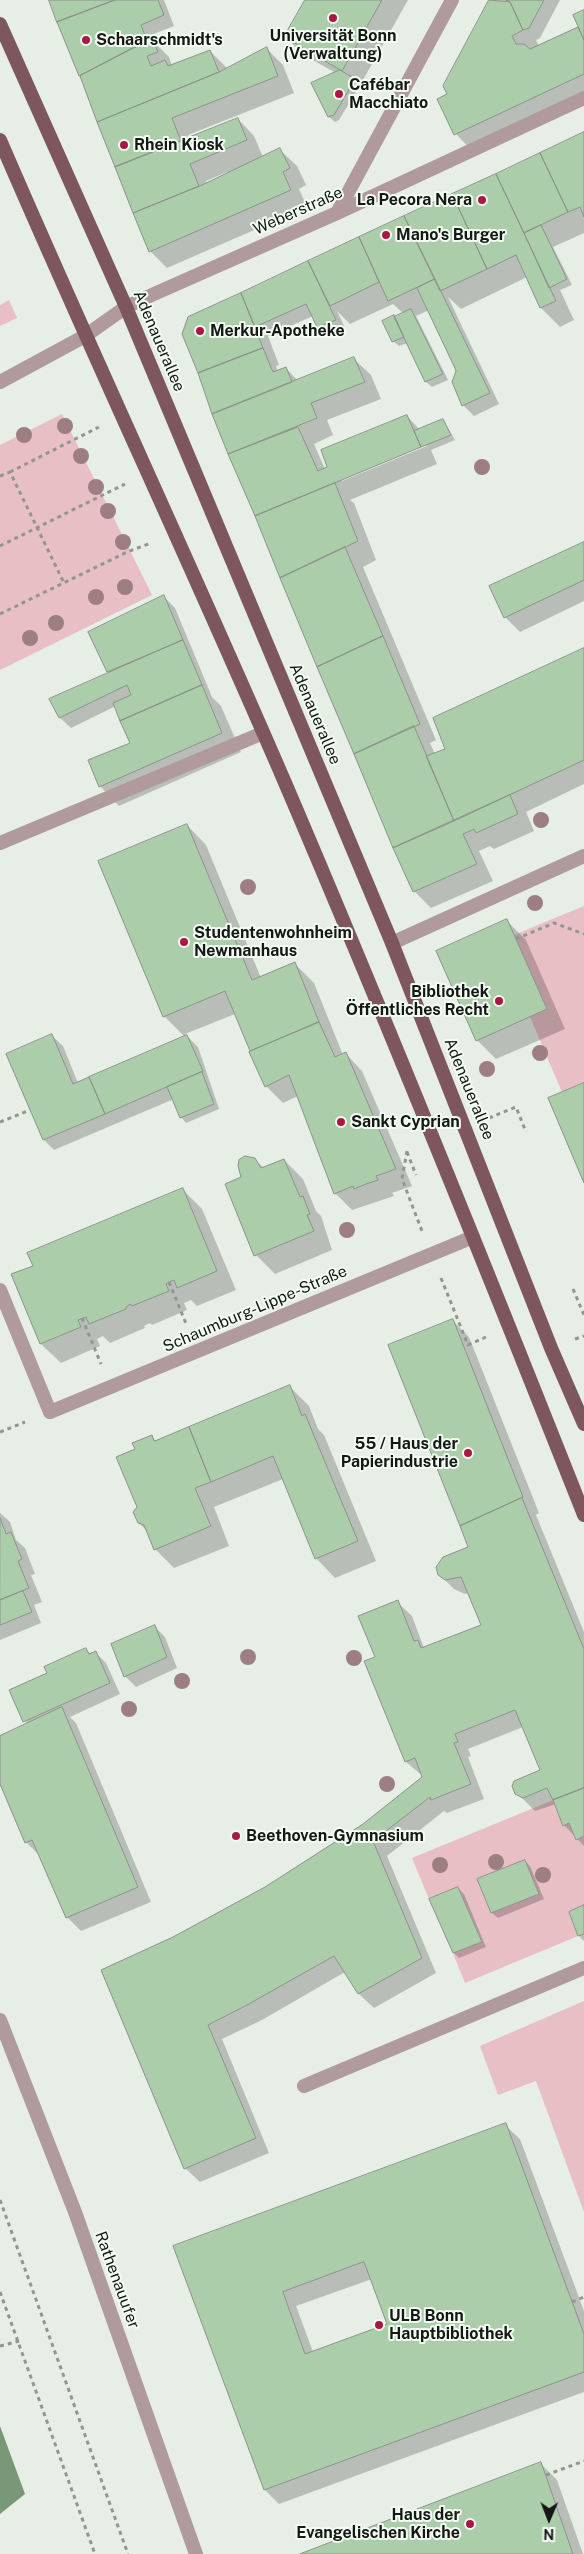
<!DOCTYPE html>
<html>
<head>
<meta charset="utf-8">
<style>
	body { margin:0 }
	#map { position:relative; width:584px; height:2554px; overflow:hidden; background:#e6eee5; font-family:"Public Sans",sans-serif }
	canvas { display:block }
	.north { position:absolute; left:524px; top:2494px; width:50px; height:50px; -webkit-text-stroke:4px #f3fcf3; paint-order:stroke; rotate:181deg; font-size:14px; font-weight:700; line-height:20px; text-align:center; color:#151815 }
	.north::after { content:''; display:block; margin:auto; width:18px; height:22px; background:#151815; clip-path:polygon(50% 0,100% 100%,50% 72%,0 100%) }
</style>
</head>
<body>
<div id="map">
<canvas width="584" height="2554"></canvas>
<div class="north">N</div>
</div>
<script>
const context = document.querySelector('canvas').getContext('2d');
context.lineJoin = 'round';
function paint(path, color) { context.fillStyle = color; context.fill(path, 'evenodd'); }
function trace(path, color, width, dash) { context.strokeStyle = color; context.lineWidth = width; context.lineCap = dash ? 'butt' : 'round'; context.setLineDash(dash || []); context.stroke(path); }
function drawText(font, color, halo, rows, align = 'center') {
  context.font = font + ' "Public Sans",sans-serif'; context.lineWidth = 4; context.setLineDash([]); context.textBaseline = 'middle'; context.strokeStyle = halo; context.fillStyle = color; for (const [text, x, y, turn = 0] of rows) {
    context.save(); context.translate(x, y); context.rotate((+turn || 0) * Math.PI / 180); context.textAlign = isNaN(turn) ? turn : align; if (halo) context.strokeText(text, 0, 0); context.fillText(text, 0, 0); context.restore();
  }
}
paint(new Path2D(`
	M9,300L17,318L0,326V305Z
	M62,414L152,595L0,670V445Z
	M584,906V1083L562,1092L530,1017L547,1009L514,935Z
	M553,1800L563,1825L569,1823L576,1840L584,1836V1905L569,1912L578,1936L465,1983L453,1953L482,1941L458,1887L429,1899L412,1858ZM525,1860L539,1894L491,1913L477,1879Z
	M584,2001V2212L536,2081L498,2095L480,2046Z`), '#e7bfc4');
paint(new Path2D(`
	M0,2426L25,2494L0,2514Z`), '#789877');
paint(new Path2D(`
	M50,0H164L174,26L151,35L153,41L169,57L172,66L210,51L227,68L267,49L283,65L294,93L188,135L189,139L238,119L254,136L263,157L280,150L297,166L306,185L299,189L307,207L167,268L150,251ZM227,172L228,174L207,184L206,181Z
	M307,0H408L359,87L339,120L335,122L329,117L313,84L336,73L302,54L286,37Z
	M490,0H560L540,38L536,40L539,46L577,28L582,32L584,11V99L472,151L456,134L439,100L449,95L444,86Z
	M584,134V233L553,247L572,285L560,290L574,320L560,327L541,308L527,277L461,309L448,297L499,404L474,416L463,405L457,371L429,310L416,316L448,380L432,387L426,382L408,343L399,346L393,341L395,318L404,314L393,304L350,324L337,311L346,330L329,337L318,326L313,316L268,336L279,365L276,366L278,372L286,368L298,381L354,359L371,375L381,399L327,420L333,435L314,444L325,469L407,416L420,430L443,420L455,440L431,450L437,464L350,500L354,503L376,560L363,567L436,740L430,743L435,754L447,749L584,648V784L526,812L534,831L494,849L490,846L479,851L493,881L431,908L414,891L213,413L189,318ZM521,231H525L528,238H527ZM426,444L427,446L342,481V479Z
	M584,543V601L520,632L505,617Z
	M164,597L175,608L212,697L221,706L241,752L119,806L100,786L131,743L116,706L71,728L60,718L51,700L109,673L89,632Z
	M187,825L206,845L261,978L295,964L314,983L343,1055L346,1054L362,1071L412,1186L392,1193L394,1196L352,1210L335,1193L298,1096L283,1103L266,1086L235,1014L185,1034L198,1047L219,1109L186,1123L181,1117L174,1099L54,1150L44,1140L52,1036L63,1046L78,1083L185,1037L164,1016Z
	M507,921L526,940L565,1029L496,1059L477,1040Z
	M254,1159L264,1168L284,1160L303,1179L316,1211L321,1216L332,1250L275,1274L256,1255L243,1177Z
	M183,1190L202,1209L236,1290L197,1306L191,1300L189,1301L184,1303L187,1310L152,1325L150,1323L144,1326L145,1328L110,1343L103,1336L97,1339L100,1346L61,1363L41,1344L13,1275L34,1267Z
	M452,1320L469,1337L539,1513L536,1515L584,1632V1846L564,1825L556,1804L535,1811L520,1796L541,1770L523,1727L468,1749L471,1756L468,1757L484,1799L447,1813L444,1811L387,1856L436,1973L374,2008L359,1994L345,1972L262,2020L222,2039L269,2153L200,2182L185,2168L174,1938L266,1888L364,1825L424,1777L406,1762L376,1657L397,1602L412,1616L424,1648L482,1626L469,1593L465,1594L454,1589L439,1574L470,1548L390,1346Z
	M290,1387L309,1406L318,1429L324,1435L376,1561L335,1578L316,1558L283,1479L214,1507L229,1546L174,1568L155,1549L148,1532L139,1523L137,1450L152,1437L157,1442Z
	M0,1513L10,1522L16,1540L25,1548L35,1574L31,1575L42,1602L34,1605L41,1623L0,1640Z
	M154,1626L165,1637L177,1668L136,1687L125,1676Z
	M86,1649L91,1655L96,1653L106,1663L120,1694L70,1717L76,1723L151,1902L81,1931L67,1917L40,1856L26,1842L0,1781V1736L27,1724L11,1690L49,1674Z
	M525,1861L530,1866L544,1899L498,1918L492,1913L479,1880Z
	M458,1888L464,1894L486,1947L459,1958L454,1953Z
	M584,1907V1941L579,1936L571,1912Z
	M505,2125L520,2139L584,2311V2392L279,2504L265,2490L175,2247ZM372,2279L389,2324L313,2352L296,2306Z
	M540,2463L557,2480L583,2554H304Z`), '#0003');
const building = new Path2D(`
	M49,0H115L57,22Z
	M115,0H158L164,15L141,25L147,41L79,76L57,22Z
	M305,0H382L342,71L284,37Z
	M489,0L510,2L523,30L512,36L516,44H524L530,49L578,27L584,40V74L454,135L437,99L447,94L443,86Z
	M506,0H544L529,28L523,30L510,2Z
	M584,10V40L573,15Z
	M152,38L158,52L147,56L151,66L165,60L168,66L210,50L219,72L97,122L80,76Z
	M267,47L278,76L172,118L181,141L115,167L97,122L219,72Z
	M340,70L355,79L334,115L328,117L311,83Z
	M238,118L247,140L190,164L199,186L133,213L115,167Z
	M584,132V217L580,207L568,212L540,153Z
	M280,148L290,168L283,172L291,190L149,252L133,213L202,185Z
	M540,153L568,212L524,233L496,174Z
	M496,174L556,301L540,308L516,255L487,269L452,194Z
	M452,194L487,269L440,291L404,216Z
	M404,216L435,279L388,301L359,237Z
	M541,225L567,279L549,288L524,233Z
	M359,237L379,282L330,306L308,261Z
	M308,261L336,320L317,327L306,304L255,327L241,293Z
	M435,279L490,393L462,406L452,382L456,371L453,364L417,288Z
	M241,293L263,348L198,373L182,334L188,317Z
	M411,309L443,374L425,382L394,317Z
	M394,315L404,337L392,342L382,321Z
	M263,348L273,372L286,367L292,382L212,414L198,373Z
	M354,357L365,382L311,403L317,418L228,454L212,414Z
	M407,415L421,447L255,516L228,454L298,427L318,471L327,467L321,450Z
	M443,419L451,435L421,447L414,431Z
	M335,483L358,541L280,578L255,516Z
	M584,542V580L504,618L489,586Z
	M345,547L383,636L317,667L280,578Z
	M164,595L183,640L107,672L88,632Z
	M383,636L420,724L354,754L317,667Z
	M183,640L202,685L120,721L113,703L131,695L127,685L59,718L49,699Z
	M584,648V760L454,821L426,756L445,749L433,718Z
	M202,685L222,733L99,787L88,760L130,743L120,721Z
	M414,726L454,821L393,848L354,754Z
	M510,795L518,814L476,833L474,829L463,834L477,864L413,892L393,848Z
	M187,824L252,980L295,962L319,1022L250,1051L225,991L163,1017L98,861Z
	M507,919L547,1009L476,1041L436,951Z
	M319,1022L335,1057L346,1052L396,1169L376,1176L378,1180L366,1184L354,1189L353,1186L334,1194L289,1075L265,1087L249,1052Z
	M52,1034L73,1084L89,1077L105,1114L43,1140L6,1054Z
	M187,1035L203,1071L105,1114L89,1077Z
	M202,1072L214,1104L180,1118L167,1087Z
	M584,1083V1183L548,1098Z
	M245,1156L255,1158L261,1168L284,1159L300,1197L303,1196L310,1214L307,1215L314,1231L254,1256L225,1184L241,1177L238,1166L239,1160Z
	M183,1188L217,1271L177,1288L174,1280L169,1282L166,1284L169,1291L132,1306L130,1304L126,1307V1309L89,1324L86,1317L78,1320L81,1327L40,1344L11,1274L33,1266L27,1253Z
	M453,1319L523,1497L460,1526L388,1345Z
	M290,1385L302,1416L305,1414L358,1541L315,1559L273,1456L211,1482L189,1427Z
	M189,1427L211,1482L195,1488L211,1526L154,1550L144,1525L138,1523L133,1512L137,1507L116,1457L135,1449L132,1443L152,1435L154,1441Z
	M522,1498L584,1649V1788L553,1800L547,1788L523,1798L515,1794L512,1786L514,1781L540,1770L515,1710L455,1734L458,1742L454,1743L471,1784L431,1800L430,1797L373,1841L422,1958L358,1994L334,1956L247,2005L208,2025L256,2138L184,2169L101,1970L173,1937L265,1887L363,1824L422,1777L415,1758L405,1762L364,1661L375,1657L358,1616L398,1600L414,1641L418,1640L421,1648L481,1625L461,1577L445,1580L438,1575L436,1567L443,1557L468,1547L460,1526Z
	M0,1518L6,1534L11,1532L22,1559L18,1561L29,1588L0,1600Z
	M23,1591L32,1612L0,1625V1600Z
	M155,1625L167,1657L124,1677L111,1644Z
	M86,1648L89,1654L96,1651L110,1683L23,1722L9,1690L47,1673L44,1667Z
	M62,1707L138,1887L66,1918L32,1840L25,1843L0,1784V1736Z
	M584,1788V1836L576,1840L569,1823L563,1826L553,1800Z
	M525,1860L539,1894L491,1913L477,1879Z
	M458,1887L482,1942L453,1953L429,1899Z
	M584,1905V1934L578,1936L569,1912Z
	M506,2123L584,2334V2372L264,2490L173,2246ZM364,2262L387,2324L305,2354L283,2292Z
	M541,2462L573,2554H300Z`);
paint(building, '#abcdaa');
trace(building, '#8b938a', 1);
trace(new Path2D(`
	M10,472L99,427
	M0,476L10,472L64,583
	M0,546L125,484
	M0,614L127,552L151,543
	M516,939L554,923L584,934
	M489,1118L516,1107L526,1132
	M0,1122L30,1110
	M407,1151L402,1179L422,1231
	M407,1152L416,1175
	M441,1278L468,1345L486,1337
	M169,1282L187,1326
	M573,1289L584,1315
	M82,1318L101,1364
	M575,1339L584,1336
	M0,1432L25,1422
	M0,2200L128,2554
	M0,2292L95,2554
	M572,2302L584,2297
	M0,2346L19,2341
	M546,2475L584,2461`), '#919790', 3, [4, 4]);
trace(new Path2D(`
	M0,843L263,733
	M392,943L584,856
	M0,1290L50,1412
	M304,2086L584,1968`), '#b19a9c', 14);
trace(new Path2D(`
	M337,213L452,0
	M0,382L85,336L126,307L154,294L337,213L584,98
	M50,1412L473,1237
	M0,2020L75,2212L196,2554`), '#b19a9c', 14);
trace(new Path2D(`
	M0,24L126,307L392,943L551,1348L584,1424
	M0,140C93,356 193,569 286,785C389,1026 487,1270 584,1515`), '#7e575c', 14);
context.fillStyle = '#9d7e81';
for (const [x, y] of [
	[65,426],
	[24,435],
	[81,456],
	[482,467],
	[96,487],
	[108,511],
	[123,542],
	[125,587],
	[96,597],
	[56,623],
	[30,638],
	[541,820],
	[248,887],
	[535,903],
	[540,1053],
	[487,1069],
	[347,1230],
	[248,1657],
	[354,1658],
	[182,1681],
	[129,1709],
	[387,1784],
	[496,1862],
	[440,1865],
	[543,1875]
]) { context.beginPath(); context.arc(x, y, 8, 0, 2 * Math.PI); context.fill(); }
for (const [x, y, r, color] of [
	[333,18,5,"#ab1745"],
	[86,40,5,"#ab1745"],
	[339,94,5,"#ab1745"],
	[124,145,5,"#ab1745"],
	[482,200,5,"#ab1745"],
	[386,235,5,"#ab1745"],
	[200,331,5,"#ab1745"],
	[184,942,5,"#ab1745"],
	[499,1001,5,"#ab1745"],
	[341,1122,5,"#ab1745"],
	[468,1453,5,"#ab1745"],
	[236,1836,5,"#ab1745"],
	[379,2325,5,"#ab1745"],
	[470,2524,5,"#ab1745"]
]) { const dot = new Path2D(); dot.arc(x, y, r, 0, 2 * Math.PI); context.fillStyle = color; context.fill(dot); trace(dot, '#f3fcf3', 2); }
drawText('bold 16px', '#151815', '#f3fcf3', [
	["Universität Bonn",333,36,"center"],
	["(Verwaltung)",333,54,"center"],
	["Schaarschmidt's",96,40],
	["Cafébar",349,85],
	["Macchiato",349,103],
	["Rhein Kiosk",134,145],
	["La Pecora Nera",472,200,"right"],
	["Mano's Burger",396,235],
	["Merkur-Apotheke",210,331],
	["Studentenwohnheim",194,933],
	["Newmanhaus",194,951],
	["Bibliothek",489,992,"right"],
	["Öffentliches Recht",489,1010,"right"],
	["Sankt Cyprian",351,1122],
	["55 / Haus der",458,1444,"right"],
	["Papierindustrie",458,1462,"right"],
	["Beethoven-Gymnasium",246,1836],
	["ULB Bonn",389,2316],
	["Hauptbibliothek",389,2334],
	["Haus der",460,2515,"right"],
	["Evangelischen Kirche",460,2533,"right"]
], 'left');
drawText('16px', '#151815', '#f3fcf3', [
	["Weberstraße",298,211,-24],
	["Adenauerallee",159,341,67],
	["Adenauerallee",315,714,67],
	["Adenauerallee",469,1089,68],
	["Schaumburg-Lippe-Straße",255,1309,-23],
	["Rathenauufer",117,2280,70]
]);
</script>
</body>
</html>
